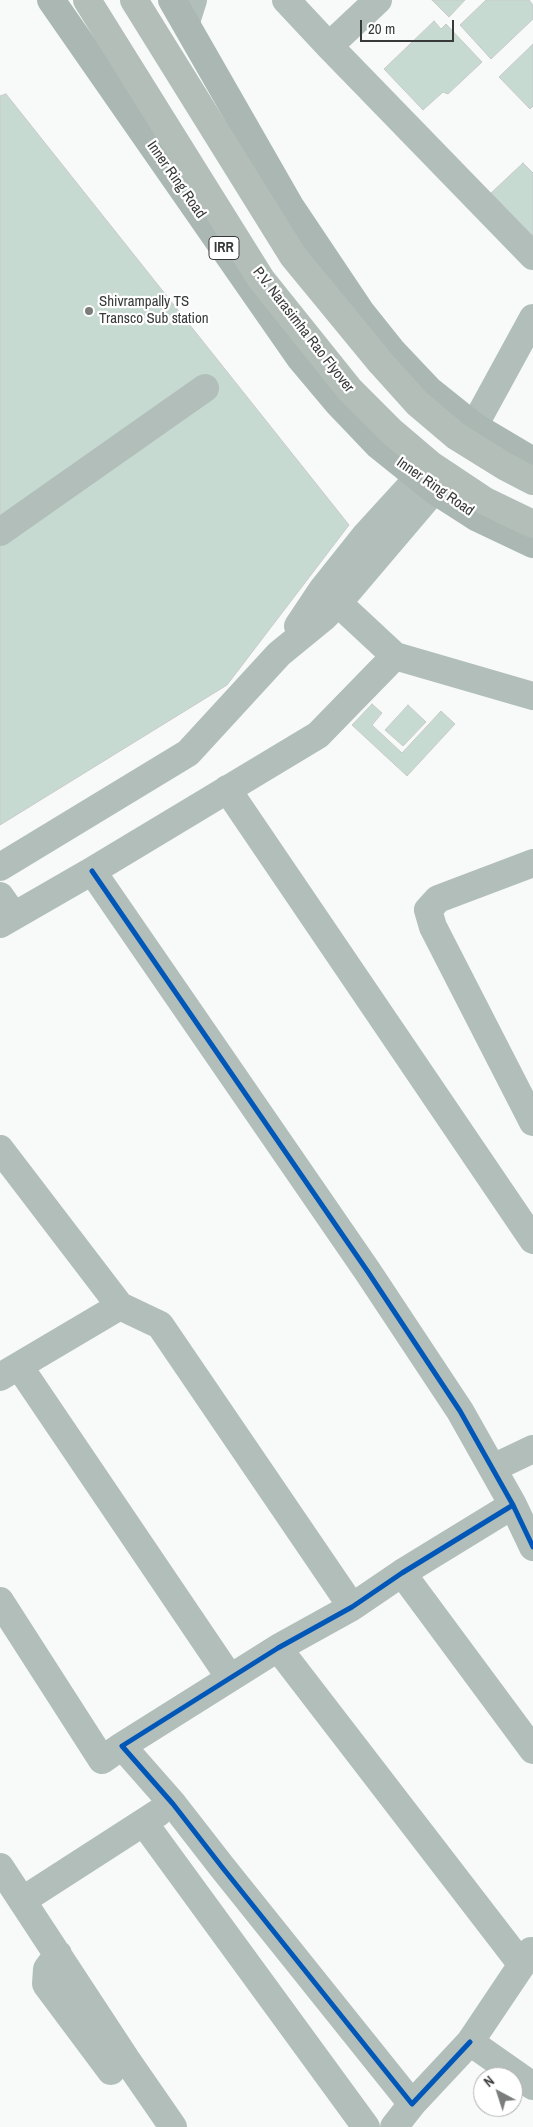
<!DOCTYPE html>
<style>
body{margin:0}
#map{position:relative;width:533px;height:2127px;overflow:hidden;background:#f7faf9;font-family:"Archivo Narrow",sans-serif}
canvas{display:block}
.north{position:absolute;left:473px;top:2067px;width:50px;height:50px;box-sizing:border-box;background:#fff;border:1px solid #afb0b0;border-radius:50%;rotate:320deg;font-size:14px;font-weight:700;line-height:20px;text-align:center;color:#383a39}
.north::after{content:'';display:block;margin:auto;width:18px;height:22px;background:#7b7d7c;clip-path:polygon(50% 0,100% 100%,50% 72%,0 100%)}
.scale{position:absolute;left:360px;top:20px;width:94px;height:22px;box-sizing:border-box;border:2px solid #383a39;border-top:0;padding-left:6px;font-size:15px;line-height:18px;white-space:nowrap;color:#383a39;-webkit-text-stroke:4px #fff;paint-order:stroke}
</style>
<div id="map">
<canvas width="533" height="2127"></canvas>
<div class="north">N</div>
<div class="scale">20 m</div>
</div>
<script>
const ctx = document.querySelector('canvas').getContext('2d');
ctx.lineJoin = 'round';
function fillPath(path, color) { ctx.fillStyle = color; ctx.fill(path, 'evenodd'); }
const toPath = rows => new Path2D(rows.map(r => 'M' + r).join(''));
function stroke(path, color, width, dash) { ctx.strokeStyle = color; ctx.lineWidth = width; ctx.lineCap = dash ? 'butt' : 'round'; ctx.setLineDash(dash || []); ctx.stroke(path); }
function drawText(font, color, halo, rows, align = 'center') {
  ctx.font = font + ' "Archivo Narrow",sans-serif'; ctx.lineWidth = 4.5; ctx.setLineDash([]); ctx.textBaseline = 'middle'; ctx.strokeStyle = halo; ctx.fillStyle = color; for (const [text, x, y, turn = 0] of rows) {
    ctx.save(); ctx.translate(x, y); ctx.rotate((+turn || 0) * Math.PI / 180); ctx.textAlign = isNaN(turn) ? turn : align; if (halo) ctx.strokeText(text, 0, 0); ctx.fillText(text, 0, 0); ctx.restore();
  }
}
const building = toPath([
 [432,0,465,0,449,17,432,0],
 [486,0,529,0,533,5,533,19,491,59,460,25,486,0],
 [434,21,441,29,446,24,482,62,448,94,443,92,423,110,384,69,434,21],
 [533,44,533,106,530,109,499,77,533,44],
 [6,94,349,525,227,685,0,825,0,96,6,94],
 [523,163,533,173,533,236,491,193,523,163],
 [372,704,382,713,372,725,402,753,441,711,455,724,407,776,352,725,372,704],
 [408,705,426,722,403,746,385,730,408,705]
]);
fillPath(building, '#c6dad2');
stroke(building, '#c9cbca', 1);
stroke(toPath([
 [286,0,329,46,533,256],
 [186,22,193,0],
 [329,46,378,0],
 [474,426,533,318],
 [0,532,205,388],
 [338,603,395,656,533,696],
 [298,626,322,590,365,536,418,478],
 [227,789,533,1240],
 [533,863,438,899,428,910,433,927,533,1122],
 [0,867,188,753,279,654,323,618,338,603,434,490],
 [92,871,368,1272,460,1411,513,1505,533,1547],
 [0,896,14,916],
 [0,924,92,871,318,735,395,656],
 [0,1149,120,1306,160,1325,352,1607],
 [19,1366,230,1678],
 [0,1377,120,1306],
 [493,1468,533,1449],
 [402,1573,533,1750],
 [0,1601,102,1760,122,1746],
 [278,1648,522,1965],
 [144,1823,366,2127],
 [0,1867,126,2059,173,2127],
 [23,1900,158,1813],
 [531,1951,470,2042,533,2086],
 [58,1954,47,1969,46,1984,111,2071],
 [470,2042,412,2104,222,1867,173,1804,122,1746,278,1648,352,1607,402,1573,513,1505],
 [394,2127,412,2104]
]), '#b1beb9', 28);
stroke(toPath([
 [51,0,300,358,337,402,378,445,434,490,476,517,533,544],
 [172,0,290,206,361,312,393,352,429,390,474,426,533,461]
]), '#aab7b3', 28);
stroke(toPath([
 [87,0,261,279,350,390,391,431,431,465,485,501,533,524],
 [134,0,293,256,381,363,417,403,456,436,506,467,533,481]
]), '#b3beb9', 28);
stroke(toPath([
 [92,871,368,1272,460,1411,513,1505,533,1547],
 [470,2042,412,2104,222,1867,173,1804,122,1746,278,1648,352,1607,402,1573,513,1505]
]), '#0057b8', 5);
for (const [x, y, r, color] of [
 [89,311,5,"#7b7d7c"]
]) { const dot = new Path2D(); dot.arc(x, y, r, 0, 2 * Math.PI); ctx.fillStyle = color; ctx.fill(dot); stroke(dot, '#fff', 2); }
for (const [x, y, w] of [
 [224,248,30]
]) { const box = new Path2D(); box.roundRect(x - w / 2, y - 11.5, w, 23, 4); ctx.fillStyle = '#fff'; ctx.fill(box); stroke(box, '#383a39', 1); }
drawText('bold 14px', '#383a39', null, [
 ["IRR",224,248]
]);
drawText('15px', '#383a39', '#fff', [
 ["Inner Ring Road",176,180,55],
 ["P.V. Narasimha Rao Flyover",303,330,52],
 ["Inner Ring Road",435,487,35]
]);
drawText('15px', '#383a39', '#fff', [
 ["Shivrampally TS",99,302],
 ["Transco Sub station",99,319]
], 'left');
</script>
